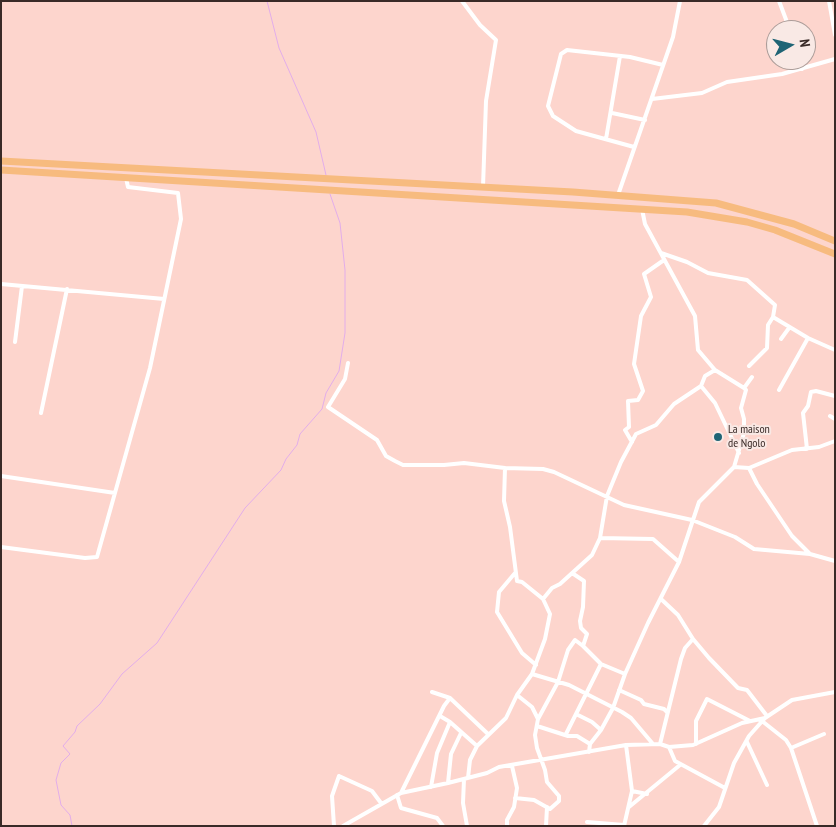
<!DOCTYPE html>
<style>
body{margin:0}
#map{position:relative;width:836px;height:827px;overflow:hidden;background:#fdd5cd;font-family:"PT Sans Narrow",sans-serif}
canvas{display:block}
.frame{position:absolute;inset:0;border:2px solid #392a27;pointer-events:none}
.north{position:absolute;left:766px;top:20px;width:50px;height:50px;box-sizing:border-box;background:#f9e9e5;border:1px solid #ac9d99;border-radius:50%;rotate:82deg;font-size:14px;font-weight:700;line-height:20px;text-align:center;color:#392a27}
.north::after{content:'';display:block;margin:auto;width:18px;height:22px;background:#1f6475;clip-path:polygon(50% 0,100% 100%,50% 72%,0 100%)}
</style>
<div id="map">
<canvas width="836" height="827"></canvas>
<div class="frame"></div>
<div class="north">N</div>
</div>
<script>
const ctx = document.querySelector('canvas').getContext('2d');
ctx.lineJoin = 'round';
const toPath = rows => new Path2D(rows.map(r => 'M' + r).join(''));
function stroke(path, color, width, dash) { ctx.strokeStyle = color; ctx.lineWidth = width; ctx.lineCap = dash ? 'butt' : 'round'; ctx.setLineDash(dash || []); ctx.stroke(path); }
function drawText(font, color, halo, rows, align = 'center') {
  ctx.font = font + ' "PT Sans Narrow",sans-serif'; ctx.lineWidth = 4; ctx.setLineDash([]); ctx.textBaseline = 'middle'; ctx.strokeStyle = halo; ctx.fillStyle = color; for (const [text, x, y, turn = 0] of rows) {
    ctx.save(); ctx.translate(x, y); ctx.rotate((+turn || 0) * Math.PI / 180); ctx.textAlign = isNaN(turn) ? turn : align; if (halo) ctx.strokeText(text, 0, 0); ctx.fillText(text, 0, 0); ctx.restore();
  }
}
stroke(toPath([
 [267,1,279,48,316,132,326,175],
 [72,826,70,815,61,805,56,780,61,763,70,754,63,746,75,732,77,726,100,704,122,674,157,643,245,508,281,470,286,459,297,445,300,434,322,409,326,393,339,371,345,333,345,270,340,223,330,194]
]), '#e2adea', 1);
stroke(toPath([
 [462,1,480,25,496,40,486,101,483,187],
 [779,1,790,30],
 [829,1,835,35],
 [799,60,802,69],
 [652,99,702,93,727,82,782,74,835,59],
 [612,113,645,120],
 [606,139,620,56],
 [634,147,576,131,553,116,548,106,561,54,567,50,630,57,663,65],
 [618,195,673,37,680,1],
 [642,209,645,224,695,316,698,350,715,370,744,388],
 [661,253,687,262,708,273,747,280,775,305,773,317,768,325,767,348,749,366],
 [1,284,164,299],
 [773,317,808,338,835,350],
 [781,339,789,328],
 [15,342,22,286],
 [348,363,345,379,328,407,377,440,386,456,395,461,403,465,444,465,464,463,505,468],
 [701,386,715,403,739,453],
 [779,390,808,338],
 [41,413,67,289],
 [830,416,835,419],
 [632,442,625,430,629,427,628,401,638,400,643,391,634,364,641,316,651,297,644,274,664,260],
 [807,449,803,413,808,406,811,392,816,391,835,396],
 [734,467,749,468,792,450,819,447,835,441],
 [749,468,757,484,792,536,809,553],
 [1,476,115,493],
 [600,538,653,539,679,562],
 [1,547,85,558,97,557,150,368,181,219,178,193,128,187,126,178],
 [515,573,499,592,497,612,522,653,536,665],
 [572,573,584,581,583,607,580,621,581,628,587,634,583,646,601,664,625,674],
 [543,599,552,588,560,584,592,555,600,538,607,496,621,462,636,434,656,425,674,404,701,386,705,376,715,370],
 [661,599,678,615,693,639,709,658,738,688,747,690,767,716],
 [532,674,569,685,622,712,631,718,653,744],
 [619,690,641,700,644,704,664,709,667,712],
 [432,692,450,698,488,734],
 [517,695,532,707,538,719],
 [576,714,592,722,601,730],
 [440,716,450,722,477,746],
 [762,721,786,740,791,748,817,826],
 [537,726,568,736,577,736,590,744],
 [566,734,601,664],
 [747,742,767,785],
 [660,744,681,659,685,648,693,639],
 [696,744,696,721,707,699,750,721],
 [669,747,675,761,725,788],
 [791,748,824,734],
 [589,752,590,744,601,730,613,708,625,674,648,623,679,562,699,502,734,467,744,433,744,419,741,408,746,390,744,388,752,377],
 [468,778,470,760,477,746,506,718,517,695,532,674,545,639,550,614,543,599,522,582,517,581,510,527,504,501,505,468,543,469,554,472,624,505,692,520,735,537,754,549,810,554,835,561],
 [464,779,463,803,467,826],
 [448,783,451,754,461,733],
 [431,787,437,753,450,722],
 [632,791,647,794],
 [401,793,444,706,450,698],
 [397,795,401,808,437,818,443,826],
 [515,798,534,800,550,809,559,801,559,796,547,782,545,770,537,748,535,735,538,719,558,682,568,650,575,640,583,646],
 [629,807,680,765],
 [587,822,624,825],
 [334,826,332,796,339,776,372,791,381,803],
 [343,826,401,793,448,783,487,773,499,767,626,745,660,744,669,747,693,745,742,723,765,718,792,700,835,692],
 [507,826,507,820,514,807,517,788,512,766],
 [546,826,547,807],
 [624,826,632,791,626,745],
 [704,826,719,807,734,763,749,736,765,718]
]), '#fff', 4);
stroke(toPath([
 [1,161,573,192,716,203,794,224,835,241],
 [1,170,687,212,747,222,775,230,835,254]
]), '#f7bb7f', 7);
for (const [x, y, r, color] of [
 [718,437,5,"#1f6475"]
]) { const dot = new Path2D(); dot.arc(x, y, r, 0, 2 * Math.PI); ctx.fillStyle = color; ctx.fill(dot); stroke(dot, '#f9e9e5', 2); }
drawText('12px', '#392a27', '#f9e9e5', [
 ["La maison",728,430],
 ["de Ngolo",728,444]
], 'left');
</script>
